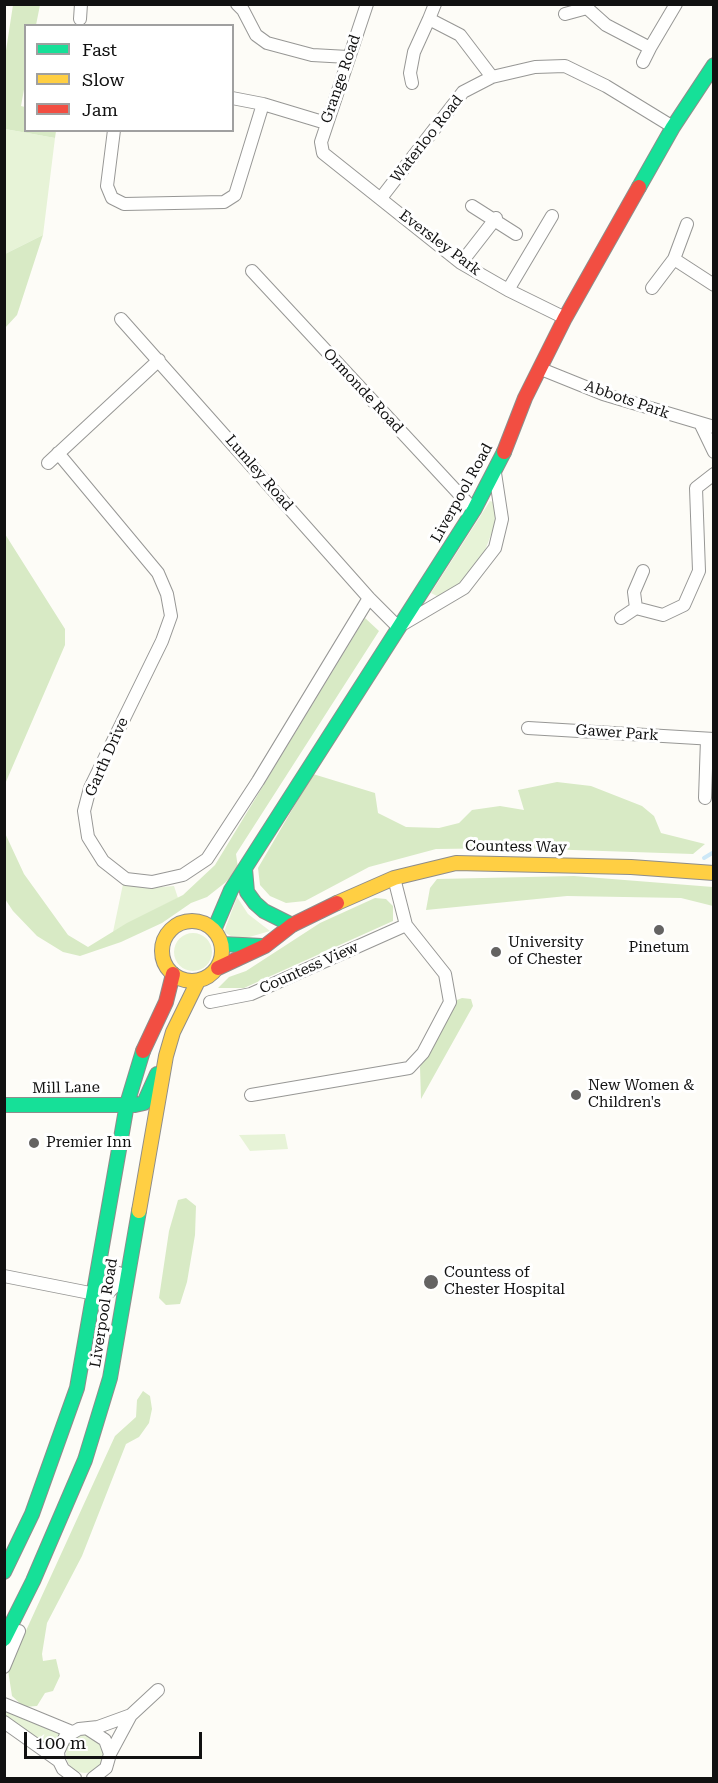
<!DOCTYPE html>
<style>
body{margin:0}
#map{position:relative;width:718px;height:1783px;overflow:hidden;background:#fdfcf7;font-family:"Roboto Serif",serif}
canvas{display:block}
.frame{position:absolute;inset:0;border:6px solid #111;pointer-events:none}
.legend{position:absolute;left:24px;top:24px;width:210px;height:108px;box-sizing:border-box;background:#fff;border:2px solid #a0a0a0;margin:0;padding:8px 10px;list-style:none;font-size:18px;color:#111}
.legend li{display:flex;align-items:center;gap:12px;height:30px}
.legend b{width:30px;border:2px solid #a0a0a0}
.scale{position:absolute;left:24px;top:1732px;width:178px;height:27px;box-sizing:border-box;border:3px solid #111;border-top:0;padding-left:8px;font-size:18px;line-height:21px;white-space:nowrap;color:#111;-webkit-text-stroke:4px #fff;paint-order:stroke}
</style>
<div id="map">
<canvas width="718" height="1783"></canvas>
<div class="frame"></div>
<ul class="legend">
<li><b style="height:8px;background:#16e098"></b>Fast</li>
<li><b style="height:8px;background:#ffcf43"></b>Slow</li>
<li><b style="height:8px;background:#f24e42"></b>Jam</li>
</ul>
<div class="scale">100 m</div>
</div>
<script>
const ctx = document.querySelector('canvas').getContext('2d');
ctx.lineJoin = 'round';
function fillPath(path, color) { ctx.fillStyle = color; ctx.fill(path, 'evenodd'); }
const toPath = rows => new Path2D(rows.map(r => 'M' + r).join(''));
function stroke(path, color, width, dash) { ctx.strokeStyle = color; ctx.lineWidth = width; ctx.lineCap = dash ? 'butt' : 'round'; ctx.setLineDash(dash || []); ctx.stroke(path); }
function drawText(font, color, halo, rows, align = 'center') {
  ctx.font = font + ' "Roboto Serif",serif'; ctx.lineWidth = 6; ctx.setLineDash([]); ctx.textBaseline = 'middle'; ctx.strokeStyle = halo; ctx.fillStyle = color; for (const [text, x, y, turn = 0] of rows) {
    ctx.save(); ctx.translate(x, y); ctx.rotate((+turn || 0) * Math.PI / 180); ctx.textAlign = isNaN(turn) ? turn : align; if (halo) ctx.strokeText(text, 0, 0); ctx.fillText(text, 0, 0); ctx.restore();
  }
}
fillPath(toPath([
 [5,129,55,138,43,235,5,254],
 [490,501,496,503,497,519,484,553,465,579,451,590,439,597,431,593],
 [123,884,149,888,174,886,178,898,113,932],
 [237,897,248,914,270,931,246,938,231,936,224,932],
 '174 952a19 19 0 1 1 38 0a19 19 0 1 1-38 0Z',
 [285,1134,288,1149,250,1151,239,1135],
 [7,1712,61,1734,53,1750,5,1715],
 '66 1754a19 19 0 1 1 38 0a19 19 0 1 1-38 0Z'
]), '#e7f3d7');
fillPath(toPath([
 [13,5,40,5,36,25,26,26,25,84,21,106,25,107,26,130,56,131,55,138,5,129,5,57],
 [43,235,17,315,5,328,5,254],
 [5,534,65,629,65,645,5,784],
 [365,618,379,631,236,854,238,868,226,882,207,897,191,903,162,923,121,942,80,956,63,952,37,936,13,911,5,899,4,831,24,874,68,935,88,947,127,923,183,895,215,865],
 [313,774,375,793,378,813,406,827,439,828,459,823,472,810,500,806,524,810,518,790,557,782,591,786,642,806,654,816,661,833,705,844,693,854,513,848,436,849,369,867,305,901,286,903,270,896,260,885,258,868],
 [574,876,713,887,713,906,681,898,567,896,426,910,430,888,437,879],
 [375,898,386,899,393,906,393,921,244,988,218,988,229,977,246,971,320,923],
 [462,998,471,999,473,1006,421,1099,420,1067,457,1000],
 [186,1198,196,1206,195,1235,187,1282,180,1304,166,1305,159,1298,169,1231,178,1200],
 [143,1391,150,1396,152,1409,149,1423,139,1437,126,1444,82,1556,47,1623,42,1654,43,1661,56,1659,60,1676,53,1691,45,1693,37,1706,24,1707,12,1696,8,1670,115,1436,136,1417,137,1400]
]), '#d8eac5');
stroke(toPath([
 [704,858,714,852]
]), '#cde8f7', 4);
const street = toPath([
 [237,4,243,10,256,35,267,43,312,55,348,57],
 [367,4,321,142,323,153,461,263,508,290,565,318],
 [435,4,429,19,460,35,492,77],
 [587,4,587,8,606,25,650,48,676,4],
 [565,14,587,8],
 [80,19,81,4],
 [643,62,650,48],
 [412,83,410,73,414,52,429,19],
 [232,98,263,104,326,123],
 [114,130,107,186,112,198,124,204,224,202,235,195,263,104],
 [381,198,463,92,492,77,535,67,565,66,606,86,673,127],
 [472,206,516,234],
 [674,259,714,285],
 [461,263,496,218],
 [252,271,474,510],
 [652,288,674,259,687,224],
 [508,290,552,216],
 [121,319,369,598,398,627,464,588,495,548,502,519,495,473],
 [541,369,603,394,714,427],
 [701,425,714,452],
 [58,453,158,573,167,594,171,616,162,641,90,788,84,811,88,837,103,861,126,879,152,882,183,875,207,859,258,781,369,598],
 [48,463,159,360],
 [643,571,634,592,636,608,663,615,684,605,699,571,696,488,714,474],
 [621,618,636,608],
 [528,728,714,739],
 [705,798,707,739],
 [210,1002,251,994,406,925],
 [251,1095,409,1068,423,1053,450,1002,445,974,406,925,394,878],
 [4,1276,105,1296,116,1285,119,1273],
 [4,1667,19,1631],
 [4,1704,72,1732],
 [4,1722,59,1761],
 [88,1729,105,1740,110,1754],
 [75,1778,63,1769,59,1761,58,1752,65,1737,79,1729,98,1727,131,1715,158,1690],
 [93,1778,106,1768,110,1754,131,1715]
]);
const fast = toPath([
 [639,187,673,127,714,65],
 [245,869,247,892,255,903,264,911,292,925],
 [214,930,231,890,474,510,504,452],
 [222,944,262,946],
 [4,1105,135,1105,144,1103,157,1074],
 [4,1572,32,1514,77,1388,127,1104,143,1051],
 [4,1639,33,1581,85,1460,110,1378,139,1211]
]);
const slow = toPath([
 [337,903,394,878,456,863,631,867,714,873],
 '162 951a30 30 0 1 1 60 0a30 30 0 1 1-60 0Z',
 [139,1211,166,1056,173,1032,198,981]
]);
const jam = toPath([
 [504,452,525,398,565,318,639,187],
 [218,968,265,946,292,925,337,903],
 [143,1051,166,1002,173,974]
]);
stroke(street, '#979795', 14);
stroke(fast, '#8e8d8b', 16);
stroke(slow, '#8e8d8b', 16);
stroke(jam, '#8e8d8b', 16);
stroke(street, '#fffffe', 12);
stroke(fast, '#16e098', 14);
stroke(slow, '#ffcf43', 14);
stroke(jam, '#f24e42', 14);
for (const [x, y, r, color] of [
 [659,930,6,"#646362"],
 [496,952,6,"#646362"],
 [576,1095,6,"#646362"],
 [34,1143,6,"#646362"],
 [431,1282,8,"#646362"]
]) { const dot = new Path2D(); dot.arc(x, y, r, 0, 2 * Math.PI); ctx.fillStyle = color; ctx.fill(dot); stroke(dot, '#fff', 2); }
drawText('15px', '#111', '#fff', [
 ["Grange Road",341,79,-71],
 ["Waterloo Road",427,139,-52],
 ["Eversley Park",440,243,37],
 ["Ormonde Road",363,391,47],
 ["Abbots Park",627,400,19],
 ["Lumley Road",259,473,49],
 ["Liverpool Road",462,493,-61],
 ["Gawer Park",617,733,4],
 ["Garth Drive",107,757,-66],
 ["Countess Way",516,847,1],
 ["Countess View",309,968,-24],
 ["Mill Lane",66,1088,-1],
 ["Liverpool Road",104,1313,-81]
]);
drawText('15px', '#111', '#fff', [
 ["University",508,943],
 ["of Chester",508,960],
 ["Pinetum",659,948,"center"],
 ["New Women &",588,1086],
 ["Children's",588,1103],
 ["Premier Inn",46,1143],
 ["Countess of",444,1273],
 ["Chester Hospital",444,1290]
], 'left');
</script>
